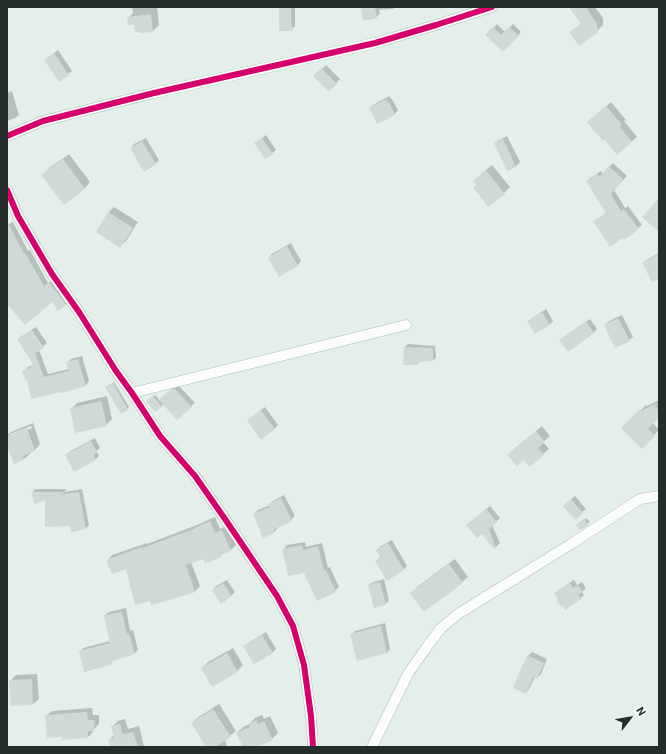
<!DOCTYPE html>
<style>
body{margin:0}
#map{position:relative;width:666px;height:754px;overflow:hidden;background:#e4efec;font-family:Roboto,sans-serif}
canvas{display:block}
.frame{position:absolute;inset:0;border:8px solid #252d2a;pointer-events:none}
.north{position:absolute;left:610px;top:698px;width:40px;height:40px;-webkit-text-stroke:3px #fff;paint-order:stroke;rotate:59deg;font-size:11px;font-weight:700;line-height:16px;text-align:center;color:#252d2a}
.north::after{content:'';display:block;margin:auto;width:14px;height:18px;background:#252d2a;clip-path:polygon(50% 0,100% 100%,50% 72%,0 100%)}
</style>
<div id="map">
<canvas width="666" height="754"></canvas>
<div class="frame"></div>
<div class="north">N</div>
</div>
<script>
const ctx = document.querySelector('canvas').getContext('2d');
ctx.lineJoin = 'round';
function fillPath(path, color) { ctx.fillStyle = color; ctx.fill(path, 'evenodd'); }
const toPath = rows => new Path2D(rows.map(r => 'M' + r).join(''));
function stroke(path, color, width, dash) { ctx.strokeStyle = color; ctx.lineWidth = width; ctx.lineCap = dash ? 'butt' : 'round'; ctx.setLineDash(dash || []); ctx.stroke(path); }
fillPath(toPath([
 [132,7,157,7,159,25,153,31,135,24,129,17,133,13],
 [280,7,295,7,295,26,291,30],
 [362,7,407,7,395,7,393,9,379,10,380,14,376,17],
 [571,7,595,7,603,18,603,25,597,31,570,33,582,23],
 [497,24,505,32,513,24,521,32,503,51,487,35],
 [58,50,72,71,68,74,45,60],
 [326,65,340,79,329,91,315,76],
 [12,91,19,115,15,118,7,121,7,93],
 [389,96,391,99,392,99,398,110,395,114,378,123,370,108,373,105],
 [611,102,626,120,624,121,637,137,618,153,594,117],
 [266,135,276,150,272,153,255,143],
 [507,136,520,162,516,166,507,170,495,143,499,140],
 [146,138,159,160,155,164,131,148,134,144],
 [69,154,90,182,85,188,64,204,43,175,48,169],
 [613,163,627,176,614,190,625,208,628,206,642,225,638,228,594,221,607,212,587,181,590,178,601,171,603,174],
 [492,165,510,187,504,193,477,184,480,175],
 [114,207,138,222,126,241,120,246,108,213],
 [13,222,28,251,30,250,48,283,54,279,69,300,65,305,52,301,7,303,7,225],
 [291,243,301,261,298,265,279,276,269,258,272,254],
 [659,253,659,278,643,263,648,259],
 [546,309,553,321,550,324,528,322,532,318],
 [622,315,633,337,629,340,605,325,609,321],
 [590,319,597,329,594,332,564,337],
 [36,327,47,343,39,350,48,374,69,369,67,363,71,359,82,356,89,381,86,385,63,392,26,372,25,370,28,367,34,365,18,339,22,336],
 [408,344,435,346,436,358,433,360,421,361,418,364,404,364,405,347],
 [114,382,129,407,121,413,106,387],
 [179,386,195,403,191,406,164,404,161,406,149,400,155,395,160,401,174,387],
 [107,396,112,419,106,425,71,409,77,403],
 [659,400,659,417,653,423,659,430,642,447,623,428,646,405,647,406],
 [265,407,278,425,274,429,248,420],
 [33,423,40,444,35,450,29,452,30,454,24,459,14,463,7,443,7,435,11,432],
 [31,426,32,428,10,436,10,434],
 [542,426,550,436,543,442,549,449,543,454,514,449],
 [95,438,100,448,96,451,99,456,95,460,66,455,69,452],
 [35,489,67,489,64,492,82,489,89,525,86,528,71,525,46,499,32,493],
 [284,495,295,516,291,520,277,527,278,528,274,532,263,536,254,514,258,510,270,505,270,504,273,501],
 [575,496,586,509,582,512,568,502],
 [490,506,500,518,492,525,500,543,495,548,471,522],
 [215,517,220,529,227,526,236,545,231,550,223,553,220,556,204,558,191,562,200,586,195,591,182,595,126,567,108,560,112,555,147,543,147,544,197,525],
 [586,518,590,522,580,529,577,525],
 [392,540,407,566,404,569,387,579,376,561,381,556,377,550,381,546],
 [305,542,306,547,322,543,328,568,330,567,339,587,335,591,317,599,305,572,284,549,287,545],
 [455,559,468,577,462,582,411,593,417,587],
 [384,579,389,601,385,604,369,585,373,582],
 [227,580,235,592,231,596,213,590,216,586],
 [574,580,577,585,582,582,586,588,582,592,584,595,580,599,559,599,555,593,559,590],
 [126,608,130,631,133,630,138,650,135,653,114,660,110,664,80,652,83,648,110,641,105,615,109,612],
 [385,623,390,649,387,653,352,634,355,631],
 [266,632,276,649,273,652,255,663,244,646,248,643],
 [233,648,243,665,237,671,202,668,208,662],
 [532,652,547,659,541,674,537,678,535,677,529,689,526,693,528,656],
 [37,674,39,699,33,704,10,681,16,675],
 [219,704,236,731,230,736,225,740,227,747,207,747,192,723,197,718],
 [92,708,93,715,99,715,99,724,93,730,93,732,88,737,46,716,52,711],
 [262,715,264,719,270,716,278,733,272,739,255,747,244,747,237,733,243,727,250,724,249,724,255,718],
 [125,719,128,729,139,726,144,746,143,747,111,747,109,740,114,735,112,727,118,721]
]), '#0003');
fillPath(toPath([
 [279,7,291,7,292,31,279,31],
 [361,7,375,7,377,18,363,21],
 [569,7,586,7,597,24,598,32,579,46,569,32,581,24],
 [151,14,153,32,139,33,139,32,135,32,134,25,128,25,127,17],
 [493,27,501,35,509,27,519,36,503,52,485,35],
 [54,53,69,75,59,82,44,60],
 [321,68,337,84,329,92,313,76],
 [386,99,388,102,389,102,395,115,377,124,369,108],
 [606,106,622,125,620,127,632,142,617,155,605,140,603,141,587,122],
 [262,138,273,154,265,159,254,143],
 [503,139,516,167,507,171,494,143],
 [142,141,156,164,144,172,130,148],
 [63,159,85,189,64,205,41,175],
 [609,166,624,180,611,194,621,211,624,209,639,229,624,240,623,238,610,247,593,221,606,213,586,181,597,173,599,177],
 [486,170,505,194,488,207,473,187,476,185,473,181],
 [659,198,659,232,642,217],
 [108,212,133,228,120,248,96,232],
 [7,221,24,254,25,253,44,286,49,282,66,305,58,311,52,302,25,325,7,304],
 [287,246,298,266,279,277,268,258],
 [659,254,659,279,652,282,642,263],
 [542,312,550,325,535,334,527,321],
 [618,318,630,341,615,348,604,325],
 [586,321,594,333,568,352,559,340],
 [32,330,44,348,35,353,44,377,69,371,66,362,78,359,86,386,62,393,62,392,31,399,27,379,25,380,22,371,34,366,17,339],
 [404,347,433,348,433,361,419,362,418,365,403,365],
 [113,383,128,410,121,414,105,387],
 [175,389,192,407,177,420,159,400,170,390],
 [153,396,162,407,155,412,146,401],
 [101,401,107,426,75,433,70,408],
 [655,404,659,413,659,418,648,429,655,436,642,449,621,428,640,409,641,411],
 [261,410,275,429,261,440,247,420],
 [27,428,35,451,23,456,24,460,14,464,7,446,7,436],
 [536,431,545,442,538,448,544,455,530,467,524,460,517,466,507,455],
 [91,441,97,452,93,455,96,460,74,472,65,455],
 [31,492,64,492,64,493,58,495,79,492,86,529,71,532,70,526,45,527,45,500,35,504],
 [281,498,292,521,273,530,274,533,263,538,253,514,270,507,268,504],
 [571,499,583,513,575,520,563,506],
 [486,509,497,522,489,529,496,548,494,549,482,534,477,538,466,525],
 [584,519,589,525,580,530,576,525],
 [210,521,215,533,222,530,231,551,220,555,221,557,205,564,204,559,186,565,195,592,183,596,151,605,150,601,135,605,126,569,112,574,106,560,142,547,142,548,191,530],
 [388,543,404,570,387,581,375,561,380,557,376,550],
 [302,545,303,550,318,546,324,571,326,570,336,592,317,601,304,573,288,576,282,549],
 [449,564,463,583,424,612,410,593],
 [380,582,386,605,374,608,368,585],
 [223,583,232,596,221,604,212,590],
 [570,583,573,588,578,585,583,592,578,595,581,599,565,610,562,605,561,607,556,600,558,599,554,593],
 [122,612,127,634,129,633,135,654,110,662,111,665,84,672,79,651,110,643,104,615],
 [381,626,387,653,357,661,350,634],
 [262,635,273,653,254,664,243,646],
 [227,653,238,672,212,687,201,668],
 [527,655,544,663,537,679,533,677,526,694,513,688],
 [32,679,33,705,11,706,9,680],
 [213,709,231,737,215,747,206,747,191,723],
 [87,712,88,720,94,720,94,731,88,731,88,738,62,740,62,737,47,738,45,715],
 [257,720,258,724,264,721,273,740,257,747,243,747,236,733,250,727,248,724],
 [120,724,123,734,133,732,138,747,110,747,108,739,114,738,111,726]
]), '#d0d8d8');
const street = toPath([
 [7,136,43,121,154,93,375,43,436,25,492,7],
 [7,190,18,216,52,274,79,312,116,371,132,393,160,436,195,476,225,519,277,596,293,626,304,665,311,716,313,747],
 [132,393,406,325],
 [372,747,408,674,426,648,441,628,458,614,571,544,640,499,659,496]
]);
stroke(street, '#b1bab7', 11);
stroke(street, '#fbfdfc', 10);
stroke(toPath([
 [7,136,43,121,154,93,375,43,436,25,492,7],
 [7,190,18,216,52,274,79,312,116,371,132,393,160,436,195,476,225,519,277,596,293,626,304,665,311,716,313,747]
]), '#d6006c', 6);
</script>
